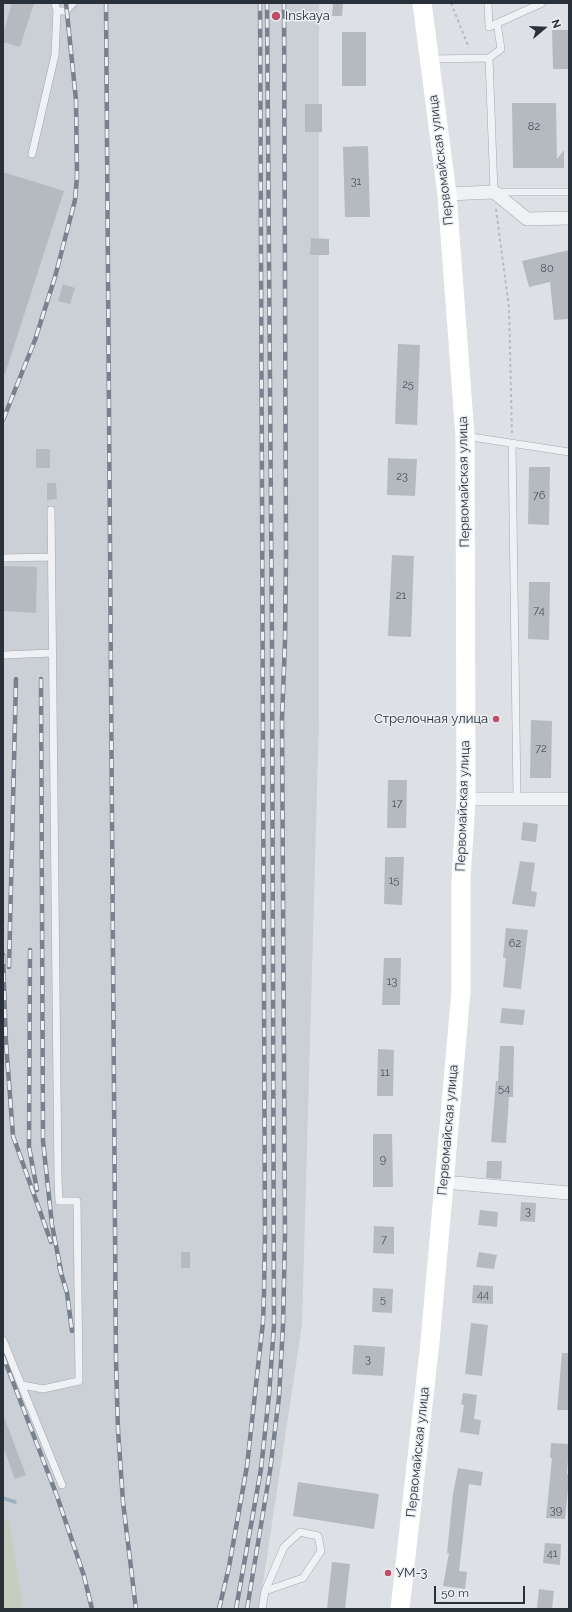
<!DOCTYPE html>
<meta charset="utf-8">
<style>
body{margin:0}
#map{position:relative;width:572px;height:1612px;overflow:hidden;background:#dde1e5;font-family:Raleway,sans-serif}
canvas{display:block}
.frame{position:absolute;inset:0;border:4px solid #28303a;pointer-events:none}
.north{position:absolute;left:524px;top:8px;width:40px;height:40px;-webkit-text-stroke:3px #eceff3;paint-order:stroke;rotate:71deg;font-size:11px;font-weight:700;line-height:16px;text-align:center;color:#28303a}
.north::after{content:'';display:block;margin:auto;width:14px;height:18px;background:#28303a;clip-path:polygon(50% 0,100% 100%,50% 72%,0 100%)}
.scale{position:absolute;left:434px;top:1586px;width:91px;height:18px;box-sizing:border-box;border:2px solid #28303a;border-top:0;padding-left:5px;font-size:12px;line-height:14px;white-space:nowrap;color:#28303a;-webkit-text-stroke:3px #eceff3;paint-order:stroke}
</style>
<div id="map">
<canvas width="572" height="1612"></canvas>
<div class="frame"></div>
<div class="north">N</div>
<div class="scale">50 m</div>
</div>
<script>
const ctx = document.querySelector('canvas').getContext('2d');
ctx.lineJoin = 'round';
function fillPath(path, color) { ctx.fillStyle = color; ctx.fill(path, 'evenodd'); }
const toPath = rows => new Path2D(rows.map(r => 'M' + r).join(''));
function stroke(path, color, width, dash) { ctx.strokeStyle = color; ctx.lineWidth = width; ctx.lineCap = dash ? 'butt' : 'round'; ctx.setLineDash(dash || []); ctx.stroke(path); }
function drawText(font, color, halo, rows, align = 'center') {
  ctx.font = font + ' Raleway,sans-serif'; ctx.lineWidth = 3; ctx.setLineDash([]); ctx.textBaseline = 'middle'; ctx.strokeStyle = halo; ctx.fillStyle = color; for (const [text, x, y, turn = 0] of rows) {
    ctx.save(); ctx.translate(x, y); ctx.rotate((+turn || 0) * Math.PI / 180); ctx.textAlign = isNaN(turn) ? turn : align; if (halo) ctx.strokeText(text, 0, 0); ctx.fillText(text, 0, 0); ctx.restore();
  }
}
fillPath(toPath([
 [3,3,319,3,319,719,302,1325,259,1609,3,1609]
]), '#cbd0d6');
fillPath(toPath([
 [3,1519,9,1521,23,1609,3,1609]
]), '#c4cebf');
stroke(toPath([
 [3,1498,15,1502]
]), '#9bb0c2', 3.5);
fillPath(toPath([
 [12,3,34,3,20,47,3,42,3,34],
 [333,3,343,3,342,16,332,16],
 [552,30,569,30,569,69,553,69],
 [342,32,366,32,366,86,342,86],
 [512,103,556,103,557,159,564,150,564,168,513,168],
 [305,104,322,104,322,132,305,132],
 [368,146,370,217,345,217,343,147],
 [3,172,64,191,5,374,3,374],
 [311,238,329,239,329,255,310,255],
 [569,250,569,319,554,320,550,282,529,287,522,261],
 [63,284,75,288,70,304,58,301],
 [398,344,420,345,417,425,395,424],
 [36,449,50,449,50,468,36,468],
 [388,458,417,459,415,496,387,495],
 [529,467,550,467,549,525,528,524],
 [47,483,56,483,57,499,47,500],
 [392,555,414,556,411,637,388,636],
 [3,566,37,567,36,613,3,611],
 [529,582,550,582,549,640,528,639],
 [531,720,552,721,551,778,530,778],
 [388,780,407,780,406,828,387,828],
 [523,822,538,824,536,842,521,840],
 [385,857,404,857,402,905,384,904],
 [520,861,535,863,531,891,537,892,535,907,512,904],
 [506,928,528,930,521,989,503,987,506,958,503,958],
 [384,958,401,958,400,1005,382,1005],
 [502,1008,525,1010,523,1025,500,1023],
 [500,1046,514,1046,513,1097,509,1097,506,1143,491,1142,496,1081,498,1081],
 [378,1049,394,1050,393,1096,377,1096],
 [373,1134,392,1134,393,1187,373,1187],
 [487,1161,502,1161,501,1179,486,1178],
 [521,1202,536,1203,535,1222,520,1221],
 [480,1210,498,1212,497,1227,478,1225],
 [374,1226,394,1227,394,1254,373,1253],
 [181,1252,190,1252,190,1268,181,1268],
 [479,1252,497,1255,494,1269,476,1267],
 [473,1285,493,1286,493,1304,472,1303],
 [373,1288,393,1289,392,1313,372,1312],
 [471,1323,488,1325,482,1376,465,1374],
 [354,1345,385,1347,383,1376,352,1374],
 [562,1353,569,1353,569,1410,557,1410],
 [463,1393,477,1395,474,1419,481,1420,479,1435,460,1432,464,1405,461,1404],
 [4,1417,26,1475,15,1479,3,1447],
 [551,1443,569,1444,567,1474,569,1474,569,1480,565,1519,546,1518,552,1458,550,1458],
 [458,1468,483,1472,481,1486,469,1484,459,1571,467,1572,465,1589,443,1586,449,1553,447,1553,453,1494],
 [298,1482,379,1494,374,1529,293,1516],
 [545,1543,561,1544,560,1565,543,1563],
 [332,1562,350,1564,345,1609,327,1609],
 [539,1589,554,1591,552,1609,537,1608]
]), '#b5bac1');
const lane = toPath([
 [55,3,57,11],
 [488,3,489,27,542,3],
 [489,58,494,192,569,192],
 [430,59,489,58,501,49,497,23],
 [32,154,55,55,57,11,66,11,73,3],
 [465,436,569,452],
 [512,445,517,798],
 [3,558,51,557],
 [3,655,52,653],
 [3,1340,62,1485],
 [22,1385,43,1389,79,1381,77,1201,59,1201,58,1179,51,510],
 [262,1609,265,1591,284,1547,300,1532,318,1536,321,1551,303,1578,265,1591]
]);
const street = toPath([
 [447,194,494,192,527,219,569,218],
 [466,799,569,799],
 [444,1182,569,1193]
]);
stroke(lane, '#a3a8ae', 8);
stroke(street, '#a3a8ae', 14);
stroke(toPath([
 [451,3,469,48],
 [496,209,509,308,512,434]
]), '#b7bbc0', 2, [3, 3]);
stroke(lane, '#eff1f4', 7);
stroke(street, '#eff1f4', 13);
stroke(toPath([
 [400,1609,430,1342,461,991,461,880,466,799,465,436,447,194,422,3]
]), '#fff', 19);
const rail = toPath([
 [106,3,116,1360,118,1430,123,1502,136,1609],
 [3,420,35,340,55,277,75,200,77,177,76,100,66,3],
 [41,679,43,1141,52,1225,61,1271],
 [30,950,29,1147,37,1190],
 [3,955,6,1043,13,1136,51,1242],
 [9,967,16,679],
 [59,1266,67,1293,72,1331],
 [3,1356,57,1496,84,1576,92,1609],
 [219,1609,229,1567,247,1466,263,1322,264,1293,265,1235,260,3],
 [236,1609,261,1469,269,1395,274,1325,272,640,267,3],
 [247,1609,270,1471,279,1397,283,1325,285,1235,282,719,285,641,286,555,284,3]
]);
stroke(rail, '#78818d', 4.5);
stroke(rail, '#eceff3', 3, [9]);
for (const [x, y, r, color] of [
 [276,16,5,"#be4e66"],
 [496,719,4,"#be4e66"],
 [388,1573,4,"#be4e66"]
]) { const dot = new Path2D(); dot.arc(x, y, r, 0, 2 * Math.PI); ctx.fillStyle = color; ctx.fill(dot); stroke(dot, '#eceff3', 1.5); }
drawText('11px', '#4b525c', null, [
 ["82",534,127],
 ["31",356,182],
 ["80",547,269],
 ["25",408,385],
 ["23",402,477],
 ["76",539,496],
 ["21",401,596],
 ["74",539,611],
 ["72",541,749],
 ["17",397,804],
 ["15",394,881],
 ["62",515,944],
 ["13",392,982],
 ["11",385,1073],
 ["54",504,1089],
 ["9",383,1160],
 ["3",528,1212],
 ["7",384,1240],
 ["44",483,1295],
 ["5",383,1300],
 ["3",368,1360],
 ["39",556,1511],
 ["41",552,1554]
]);
drawText('13px', '#28303a', '#eceff3', [
 ["Inskaya",285,16],
 ["Стрелочная улица",488,719,"right"],
 ["УМ-3",396,1573]
], 'left');
drawText('13px', '#28303a', '#eceff3', [
 ["Первомайская улица",441,160,-97],
 ["Первомайская улица",464,482,-91],
 ["Первомайская улица",463,806,-88],
 ["Первомайская улица",448,1130,-85],
 ["Первомайская улица",418,1452,-84]
]);
</script>
